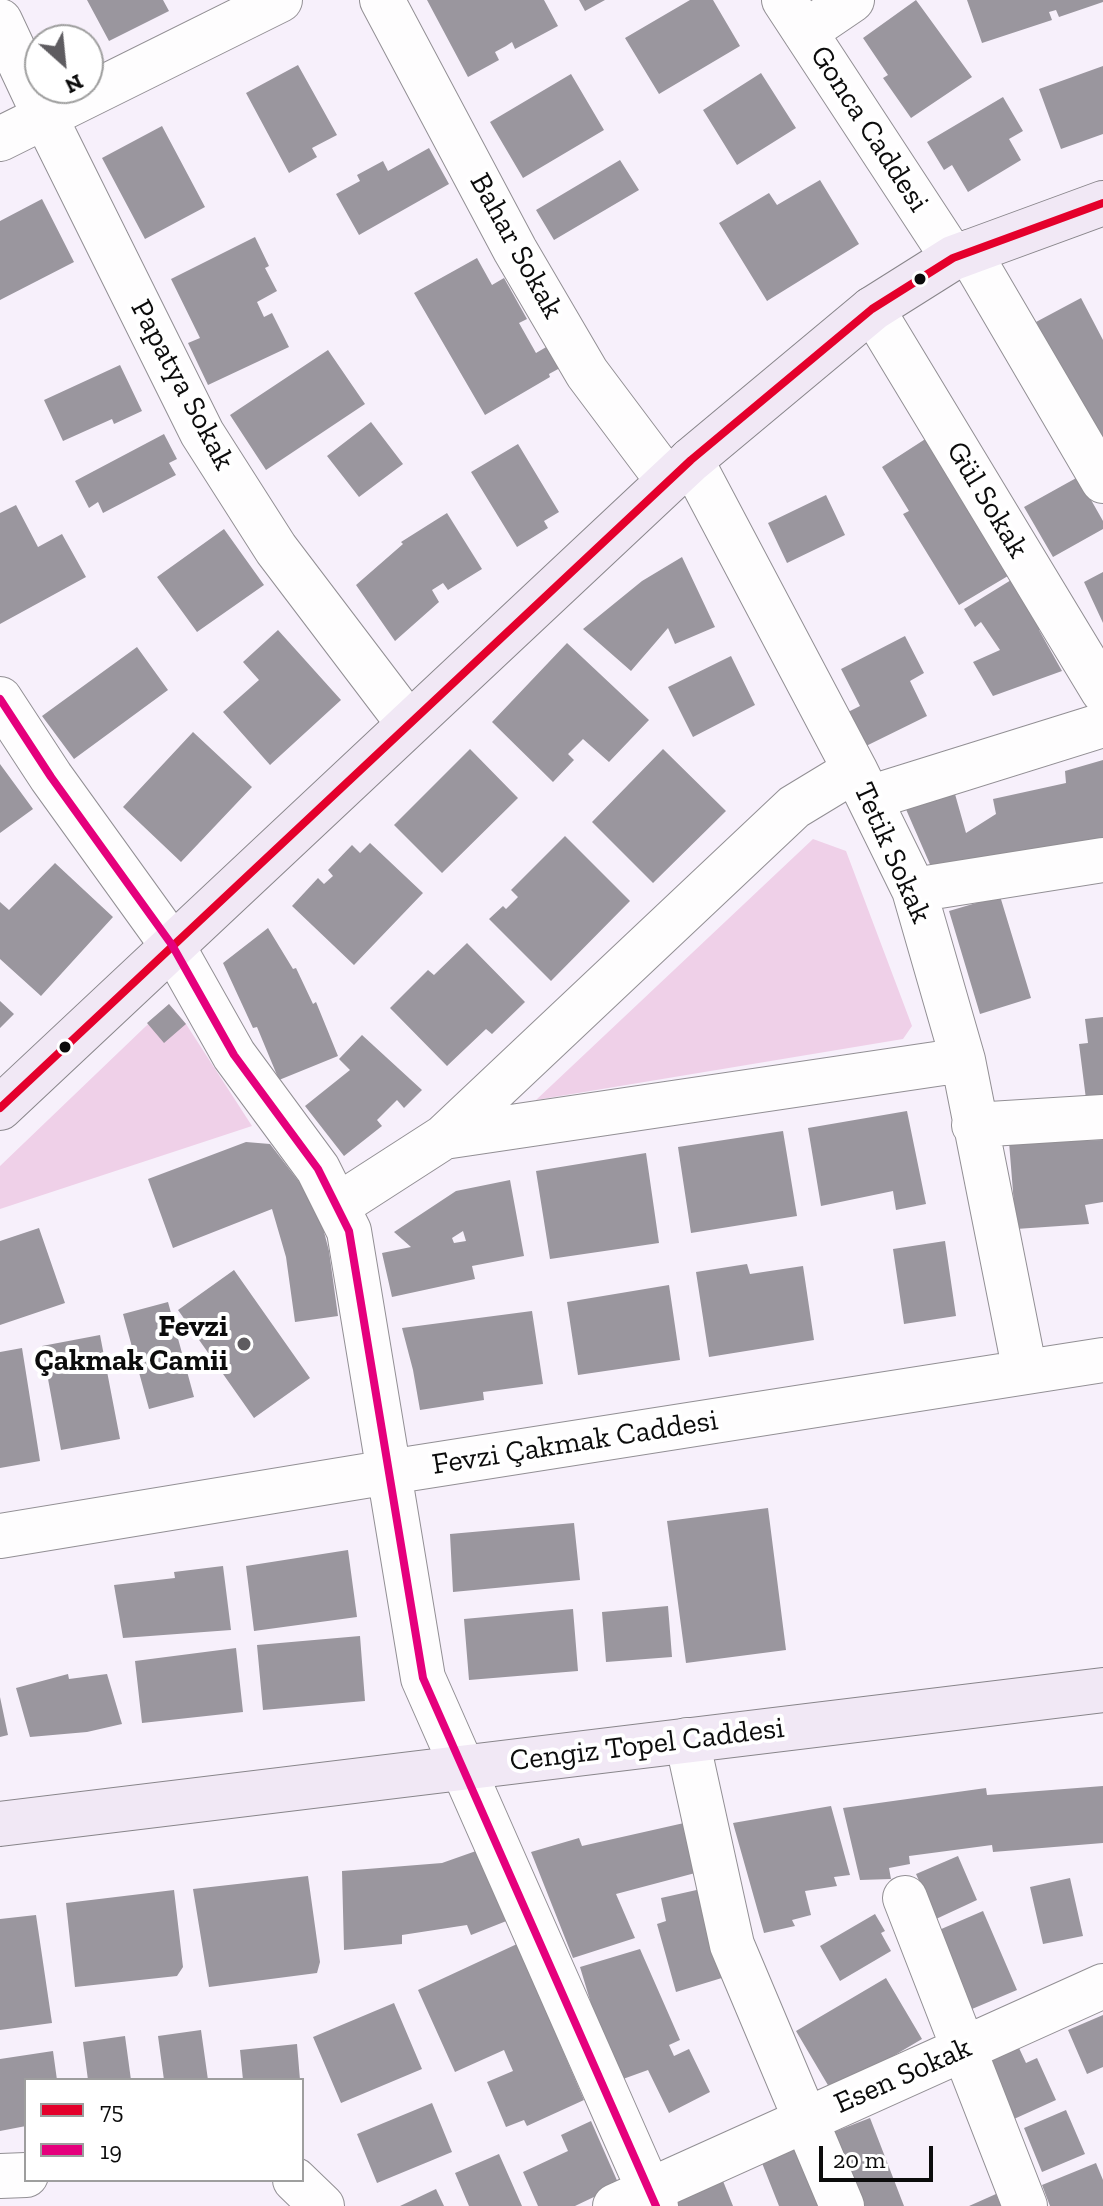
<!DOCTYPE html>
<meta charset="utf-8">
<style>
body{margin:0}
#map{position:relative;width:1103px;height:2206px;overflow:hidden;background:#f7f0fb;font-family:"Zilla Slab",serif}
canvas{display:block}
.legend{position:absolute;left:24px;top:2078px;width:280px;height:104px;box-sizing:border-box;background:#fff;border:2px solid #9e9e9e;margin:0;padding:10px 14px;list-style:none;font-size:24px;color:#0c0c0c}
.legend li{display:flex;align-items:center;gap:16px;height:40px}
.legend b{width:40px;border:2px solid #9e9e9e}
.north{position:absolute;left:24px;top:24px;width:80px;height:80px;box-sizing:border-box;background:#fff;border:2px solid #9e9e9e;border-radius:50%;rotate:153deg;font-size:22px;font-weight:700;line-height:32px;text-align:center;color:#0c0c0c}
.north::after{content:'';display:block;margin:auto;width:28px;height:36px;background:#5e5c60;clip-path:polygon(50% 0,100% 100%,50% 72%,0 100%)}
.scale{position:absolute;left:819px;top:2146px;width:114px;height:36px;box-sizing:border-box;border:4px solid #0c0c0c;border-top:0;padding-left:10px;font-size:24px;line-height:28px;white-space:nowrap;color:#0c0c0c;-webkit-text-stroke:6px #fff;paint-order:stroke}
</style>
<div id="map">
<canvas width="1103" height="2206"></canvas>
<ul class="legend">
<li><b style="height:10px;background:#e4002b"></b>75</li>
<li><b style="height:10px;background:#e5007d"></b>19</li>
</ul>
<div class="north">N</div>
<div class="scale">20 m</div>
</div>
<script>
const ctx = document.querySelector('canvas').getContext('2d');
ctx.lineJoin = 'round';
function fillPath(path, color) { ctx.fillStyle = color; ctx.fill(path, 'evenodd'); }
const toPath = rows => new Path2D(rows.map(r => 'M' + r).join(''));
function stroke(path, color, width, dash) { ctx.strokeStyle = color; ctx.lineWidth = width; ctx.lineCap = dash ? 'butt' : 'round'; ctx.setLineDash(dash || []); ctx.stroke(path); }
function drawText(font, color, halo, rows, align = 'center') {
  ctx.font = font + ' "Zilla Slab",serif'; ctx.lineWidth = 8; ctx.setLineDash([]); ctx.textBaseline = 'middle'; ctx.strokeStyle = halo; ctx.fillStyle = color; for (const [text, x, y, turn = 0] of rows) {
    ctx.save(); ctx.translate(x, y); ctx.rotate((+turn || 0) * Math.PI / 180); ctx.textAlign = isNaN(turn) ? turn : align; if (halo) ctx.strokeText(text, 0, 0); ctx.fillText(text, 0, 0); ctx.restore();
  }
}
fillPath(toPath([
 [813,839,846,851,912,1026,903,1039,536,1100],
 [169,1004,186,1024,252,1126,0,1209,0,1166]
]), '#efd0e8');
fillPath(toPath([
 [87,0,163,0,169,11,109,41],
 [427,0,544,0,558,26,515,49,512,42,506,46,495,52,499,60,468,77],
 [579,0,605,0,585,11],
 [690,0,713,0,740,46,659,94,625,38],
 [916,0,972,77,911,118,883,78,888,75,863,38],
 [967,0,1103,0,1103,2,1059,17,1056,10,1049,12,1052,20,982,43],
 [298,65,337,135,312,148,317,157,289,173,246,93],
 [1103,66,1103,134,1061,149,1039,89],
 [761,73,796,128,737,165,703,110],
 [571,74,604,130,523,178,490,122],
 [1003,97,1023,131,1009,139,1021,160,968,192,952,165,944,170,927,142],
 [162,126,205,207,145,239,102,158],
 [429,148,449,184,359,235,336,194,360,181,357,175,383,161,388,171],
 [620,160,639,190,554,240,536,210],
 [820,180,859,244,767,301,719,223,769,193,777,205],
 [42,199,74,262,0,300,0,221],
 [255,237,269,266,265,268,277,291,257,302,264,317,272,313,289,347,208,385,188,343,200,338,171,279],
 [477,258,492,285,504,278,527,319,519,323,536,353,548,346,560,368,549,374,550,377,485,415,414,293],
 [1081,298,1103,340,1103,445,1036,322],
 [328,350,365,404,266,470,230,415],
 [120,365,142,411,114,424,112,419,63,441,44,400],
 [371,422,403,464,359,497,327,456],
 [164,434,177,459,169,463,176,475,103,513,98,502,89,508,75,481],
 [930,436,1018,570,959,605,903,514,909,511,882,467],
 [518,444,559,512,544,521,548,528,517,547,471,472],
 [1078,477,1103,521,1103,529,1053,557,1024,507],
 [826,495,845,535,787,563,768,523],
 [16,505,38,547,62,534,86,577,0,624,0,513],
 [447,513,482,569,448,590,443,583,432,590,439,602,395,641,356,585,403,544,401,542],
 [224,529,264,585,197,632,157,577],
 [682,557,715,627,675,644,668,628,631,671,583,629,642,581],
 [1103,572,1103,623,1084,582],
 [1016,577,1047,626,1039,630,1062,671,993,696,973,662,1000,650,981,622,975,627,964,609],
 [278,630,341,700,270,765,223,712,259,680,243,662],
 [905,636,924,673,910,681,927,716,862,748,844,714,860,706,841,669],
 [567,643,649,720,609,762,583,739,568,754,574,760,553,782,492,722],
 [137,647,168,690,74,759,42,716],
 [731,656,755,705,693,737,668,687],
 [193,732,252,787,181,862,123,807],
 [470,749,518,798,442,873,394,825],
 [663,749,726,811,653,883,592,822],
 [1103,760,1103,844,932,869,905,807,953,787,966,833,996,814,993,799,1066,783,1065,771],
 [0,764,33,809,0,833],
 [565,836,630,901,551,981,489,919,503,906,506,909,518,897,511,890],
 [370,843,423,893,354,965,292,906,318,878,324,884,333,876,328,870,352,845,360,853],
 [55,863,113,917,41,996,0,959,0,902,9,910],
 [1000,896,1031,998,980,1014,949,911],
 [268,928,293,969,296,968,313,1004,316,1002,338,1056,279,1080,257,1027,253,1028,223,963],
 [467,943,525,1002,492,1034,486,1029,447,1066,390,1008,428,970,434,975],
 [0,1001,14,1014,0,1028],
 [169,1004,186,1024,164,1043,147,1023],
 [1103,1017,1103,1105,1087,1107,1079,1044,1088,1043,1085,1019],
 [362,1035,422,1090,404,1108,397,1100,377,1120,382,1126,344,1156,305,1106,350,1070,339,1059],
 [907,1111,926,1204,896,1210,893,1191,821,1206,808,1128],
 [783,1131,797,1216,691,1233,678,1147],
 [1103,1140,1103,1202,1085,1205,1089,1224,1016,1229,1009,1142],
 [246,1142,270,1144,317,1205,329,1251,338,1316,295,1322,286,1257,272,1209,173,1248,148,1179],
 [646,1153,659,1243,550,1259,536,1171],
 [510,1180,524,1256,472,1266,475,1279,392,1297,382,1253,411,1247,394,1232,456,1191],
 [463,1231,466,1241,454,1243,452,1238],
 [39,1228,65,1303,0,1325,0,1241],
 [945,1241,956,1316,904,1324,893,1249],
 [747,1264,750,1274,803,1266,814,1340,709,1357,696,1272],
 [234,1270,310,1378,254,1418,178,1310],
 [669,1285,680,1360,578,1375,567,1302],
 [168,1302,194,1397,149,1409,123,1314],
 [532,1311,543,1384,483,1392,484,1400,420,1410,413,1370,402,1328],
 [100,1335,120,1439,61,1450,42,1346],
 [22,1348,40,1461,0,1468,0,1352],
 [768,1508,786,1650,686,1663,667,1521],
 [574,1523,580,1580,453,1592,450,1534],
 [348,1550,357,1617,254,1631,246,1566],
 [223,1566,231,1630,123,1638,114,1585,175,1578,174,1572],
 [668,1606,672,1657,606,1662,602,1612],
 [573,1609,578,1671,469,1680,464,1619],
 [360,1636,365,1701,263,1710,257,1645],
 [236,1648,243,1712,142,1723,135,1661],
 [68,1674,69,1679,107,1674,122,1724,87,1732,30,1737,16,1688],
 [0,1697,8,1735,0,1737],
 [1103,1786,1103,1843,993,1852,992,1845,909,1856,910,1864,889,1868,891,1879,860,1880,843,1808,986,1788,987,1795],
 [831,1806,850,1875,834,1877,837,1886,805,1891,811,1915,792,1920,795,1926,764,1933,733,1823],
 [684,1823,699,1872,616,1894,635,1938,573,1958,531,1852,579,1838,582,1846],
 [476,1851,509,1920,471,1935,467,1925,402,1935,402,1944,344,1950,342,1871,442,1863],
 [958,1856,977,1900,936,1919,916,1874],
 [308,1876,320,1962,317,1973,209,1987,193,1889],
 [1070,1878,1083,1936,1043,1944,1030,1887],
 [701,1889,725,1977,676,1992,657,1924,666,1921,661,1898],
 [174,1890,183,1967,177,1976,75,1987,66,1903],
 [983,1911,1017,1990,972,2009,939,1930],
 [875,1914,885,1931,881,1933,891,1951,840,1981,820,1946],
 [36,1915,52,2023,0,2030,0,1919],
 [517,1944,584,2100,527,2126,524,2120,506,2127,487,2082,513,2071,504,2050,455,2072,418,1990],
 [640,1949,680,2040,669,2045,674,2056,689,2049,710,2092,669,2113,648,2070,623,2079,596,2020,580,1967],
 [886,1978,922,2039,832,2092,796,2031],
 [394,2003,422,2069,341,2103,313,2037],
 [1103,2015,1103,2067,1087,2074,1068,2030],
 [201,2030,208,2080,164,2080,158,2036],
 [125,2036,131,2080,88,2080,83,2042],
 [297,2044,300,2080,243,2080,240,2050],
 [1019,2048,1026,2063,1037,2058,1056,2100,1014,2119,989,2061],
 [53,2051,57,2080,26,2080,26,2126,0,2131,0,2059],
 [432,2103,452,2152,377,2183,357,2134],
 [1066,2110,1085,2154,1042,2172,1024,2128],
 [870,2118,904,2206,854,2206,826,2135],
 [591,2121,619,2185,575,2206,538,2206,523,2172,568,2151,561,2135],
 [800,2147,824,2206,779,2206,762,2163],
 [499,2154,522,2206,469,2206,455,2173],
 [1096,2163,1103,2180,1103,2206,1050,2206,1042,2185],
 [723,2181,733,2206,678,2206,676,2200],
 [436,2189,444,2206,400,2206],
 [996,2194,1001,2206,969,2206]
]), '#9a969e');
const minor = toPath([
 [382,0,515,250,587,373,668,481],
 [784,0,953,258],
 [0,21,45,117,202,433,276,549,408,723],
 [805,32,852,0],
 [0,139,280,0],
 [969,252,1103,481],
 [872,309,1103,691],
 [691,460,855,770,914,890,963,1060,1025,1372],
 [0,699,51,777,172,945,234,1055,318,1169,349,1231,423,1678,656,2206],
 [869,798,1103,725],
 [914,890,1103,860],
 [974,1125,1103,1117],
 [444,1137,963,1060],
 [337,1206,444,1137,794,807,855,770],
 [0,1536,389,1472,1103,1360],
 [687,1740,732,1945,842,2206],
 [905,1898,1025,2206],
 [0,2176,26,2175],
 [295,2180,322,2206],
 [615,2206,1103,1986]
]);
const secondary = toPath([
 [0,1108,691,460,872,309,953,258,1103,203],
 [0,1824,1103,1690]
]);
stroke(minor, '#928f94', 46);
stroke(secondary, '#88858a', 46);
stroke(minor, '#fefdfe', 44);
stroke(secondary, '#f1e8f5', 44);
stroke(toPath([
 [0,1108,691,460,872,309,953,258,1103,203]
]), '#e4002b', 8);
stroke(toPath([
 [0,699,51,777,172,945,234,1055,318,1169,349,1231,423,1678,656,2206]
]), '#e5007d', 8);
for (const [x, y, r, color] of [
 [920,279,7,"#0c0c0c"],
 [65,1047,7,"#0c0c0c"],
 [244,1344,8,"#5e5c60"]
]) { const dot = new Path2D(); dot.arc(x, y, r, 0, 2 * Math.PI); ctx.fillStyle = color; ctx.fill(dot); stroke(dot, '#fff', 3); }
drawText('30px', '#0c0c0c', '#fff', [
 ["Gonca Caddesi",869,129,57],
 ["Bahar Sokak",516,246,61],
 ["Papatya Sokak",182,385,62],
 ["Gül Sokak",987,500,59],
 ["Tetik Sokak",892,853,66],
 ["Fevzi Çakmak Caddesi",575,1443,-9],
 ["Cengiz Topel Caddesi",647,1745,-7],
 ["Esen Sokak",903,2076,-24]
]);
drawText('bold 30px', '#0c0c0c', '#fff', [
 ["Fevzi",228,1327],
 ["Çakmak Camii",228,1361]
], 'right');
</script>
